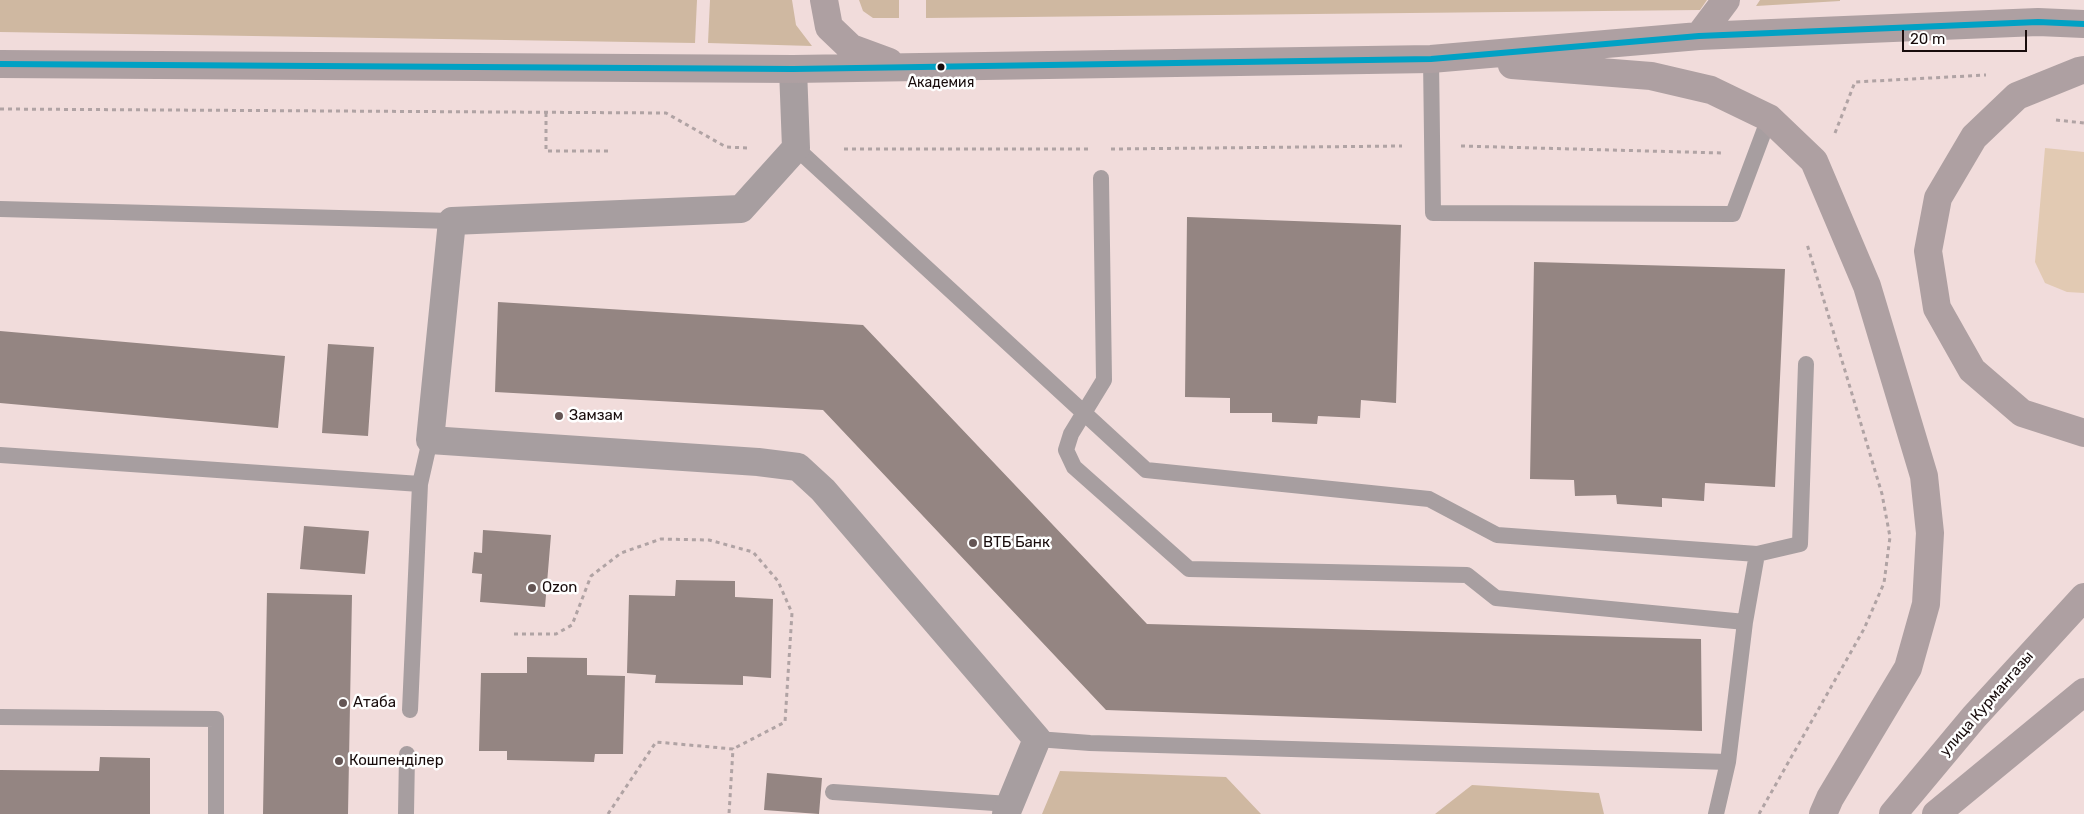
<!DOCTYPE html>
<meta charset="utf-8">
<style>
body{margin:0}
#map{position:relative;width:2084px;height:814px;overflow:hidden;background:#f1dcdb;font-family:Rubik,sans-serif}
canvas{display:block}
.scale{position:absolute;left:1902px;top:30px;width:125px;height:22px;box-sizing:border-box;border:2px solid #180c0c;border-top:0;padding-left:6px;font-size:15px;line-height:18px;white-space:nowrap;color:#180c0c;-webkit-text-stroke:4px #fff;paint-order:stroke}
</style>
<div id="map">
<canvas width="2084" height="814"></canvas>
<div class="scale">20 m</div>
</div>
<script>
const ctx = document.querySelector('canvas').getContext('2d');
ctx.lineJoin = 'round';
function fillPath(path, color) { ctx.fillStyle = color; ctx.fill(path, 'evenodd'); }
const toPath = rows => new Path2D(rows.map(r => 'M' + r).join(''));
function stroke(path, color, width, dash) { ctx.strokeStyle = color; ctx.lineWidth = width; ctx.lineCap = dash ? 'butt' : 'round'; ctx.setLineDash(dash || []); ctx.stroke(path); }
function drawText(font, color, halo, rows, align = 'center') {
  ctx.font = font + ' Rubik,sans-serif'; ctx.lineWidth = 5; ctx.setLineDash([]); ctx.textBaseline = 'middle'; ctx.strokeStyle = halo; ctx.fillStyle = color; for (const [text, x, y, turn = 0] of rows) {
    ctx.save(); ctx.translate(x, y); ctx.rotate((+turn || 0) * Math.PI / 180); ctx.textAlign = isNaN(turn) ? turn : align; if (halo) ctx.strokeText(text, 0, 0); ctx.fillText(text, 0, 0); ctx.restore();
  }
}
fillPath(toPath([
 [2045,148,2084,152,2084,293,2067,292,2045,283,2035,262]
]), '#e2cab3');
fillPath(toPath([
 [0,0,697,0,695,43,0,32],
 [710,0,792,0,796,25,812,46,708,43],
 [859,0,899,0,899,18,873,18,863,11],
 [926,0,1707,0,1700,10,926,18],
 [1760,0,1840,0,1840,1,1756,6],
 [1060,771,1226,777,1261,814,1042,814],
 [1472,785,1599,793,1604,814,1435,814]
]), '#cfb8a1');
fillPath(toPath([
 [1187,217,1401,225,1396,403,1361,400,1360,418,1318,416,1317,424,1272,422,1272,413,1230,413,1230,398,1185,397],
 [1534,262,1785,269,1775,487,1705,483,1704,501,1662,498,1662,507,1617,504,1616,495,1575,496,1574,480,1530,479],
 [498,302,863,325,1147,624,1701,639,1702,731,1106,710,823,410,495,392],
 [0,331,285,356,278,428,0,403],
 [328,344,374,347,368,436,322,433],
 [304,526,369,531,365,574,300,569],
 [483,530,551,535,545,607,480,602,482,574,472,573,474,552,482,553],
 [676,580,735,581,735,597,773,599,771,678,743,676,743,685,655,683,656,675,627,673,629,595,675,596],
 [267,593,352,595,348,814,263,814],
 [527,657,587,658,587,675,625,676,623,754,595,754,594,762,507,760,507,751,479,751,481,673,527,673],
 [100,757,150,758,150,814,0,814,0,770,99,771],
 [767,773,822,778,819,814,764,810]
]), '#948582');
stroke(toPath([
 [0,109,666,113,726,147,747,148],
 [546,113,546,151,609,151],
 [2056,120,2084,123],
 [1835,133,1855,82,1986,75],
 [1461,146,1722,153],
 [844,149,1090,149],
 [1111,149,1402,146],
 [514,634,556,634,572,625,591,576,621,553,661,539,709,540,753,552,778,581,792,613,785,722,733,749],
 [608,814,656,742,733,749,729,814],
 [1759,814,1864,629,1884,583,1890,537,1882,494,1807,244]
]), '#b0a3a4', 3, [4, 4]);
stroke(toPath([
 [1431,59,1433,213,1733,214,1769,118],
 [796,148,1146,470,1429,499,1497,535,1757,554],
 [1101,178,1104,380,1071,434,1066,450,1074,467,1189,569,1467,575,1496,598,1745,622],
 [0,209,452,221],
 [0,455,420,484],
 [410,710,420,484,430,440],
 [0,717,216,719,216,814],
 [1037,739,1090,743,1728,762],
 [833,792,1009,804],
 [406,814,407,754],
 [1716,814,1728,762,1745,622,1757,554,1800,544,1806,364]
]), '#a79ea0', 16);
stroke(toPath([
 [793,69,796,148,741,209,452,221,430,440,758,462,798,467,823,490,1037,739,1006,814]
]), '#a79ea0', 28);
stroke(toPath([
 [824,0,829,27,851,48,889,62],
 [1699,36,1726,0],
 [0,64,793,69,1431,59,1699,36,2038,22,2084,24],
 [1512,65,1651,76,1711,90,1769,118,1814,161,1867,286,1924,476,1930,533,1926,604,1908,668,1830,798,1823,814],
 [2084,70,2079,71,2017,96,1974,137,1938,198,1928,251,1937,308,1972,370,2022,413,2084,433],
 [1893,814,1974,717,2084,597],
 [1936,814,2084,692]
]), '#aea0a2', 28);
stroke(toPath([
 [0,64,793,69,1431,59,1699,36,2038,22,2084,24]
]), '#01a1c4', 6);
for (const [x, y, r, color] of [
 [941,67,4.5,"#180c0c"],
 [559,416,5,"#645554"],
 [973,543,5,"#645554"],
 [532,588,5,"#645554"],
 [343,703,5,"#645554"],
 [339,761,5,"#645554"]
]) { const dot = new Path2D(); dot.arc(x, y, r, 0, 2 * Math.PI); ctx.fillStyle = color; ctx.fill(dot); stroke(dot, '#fff', 2); }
drawText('14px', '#180c0c', '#fff', [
 ["Академия",941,83]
]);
drawText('15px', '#180c0c', '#fff', [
 ["Замзам",569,416],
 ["ВТБ Банк",983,543],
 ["Ozon",542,588],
 ["Атаба",353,703],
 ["Кошпенділер",349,761]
], 'left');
drawText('15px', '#180c0c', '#fff', [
 ["улица Курмангазы",1987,704,-49]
]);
</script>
